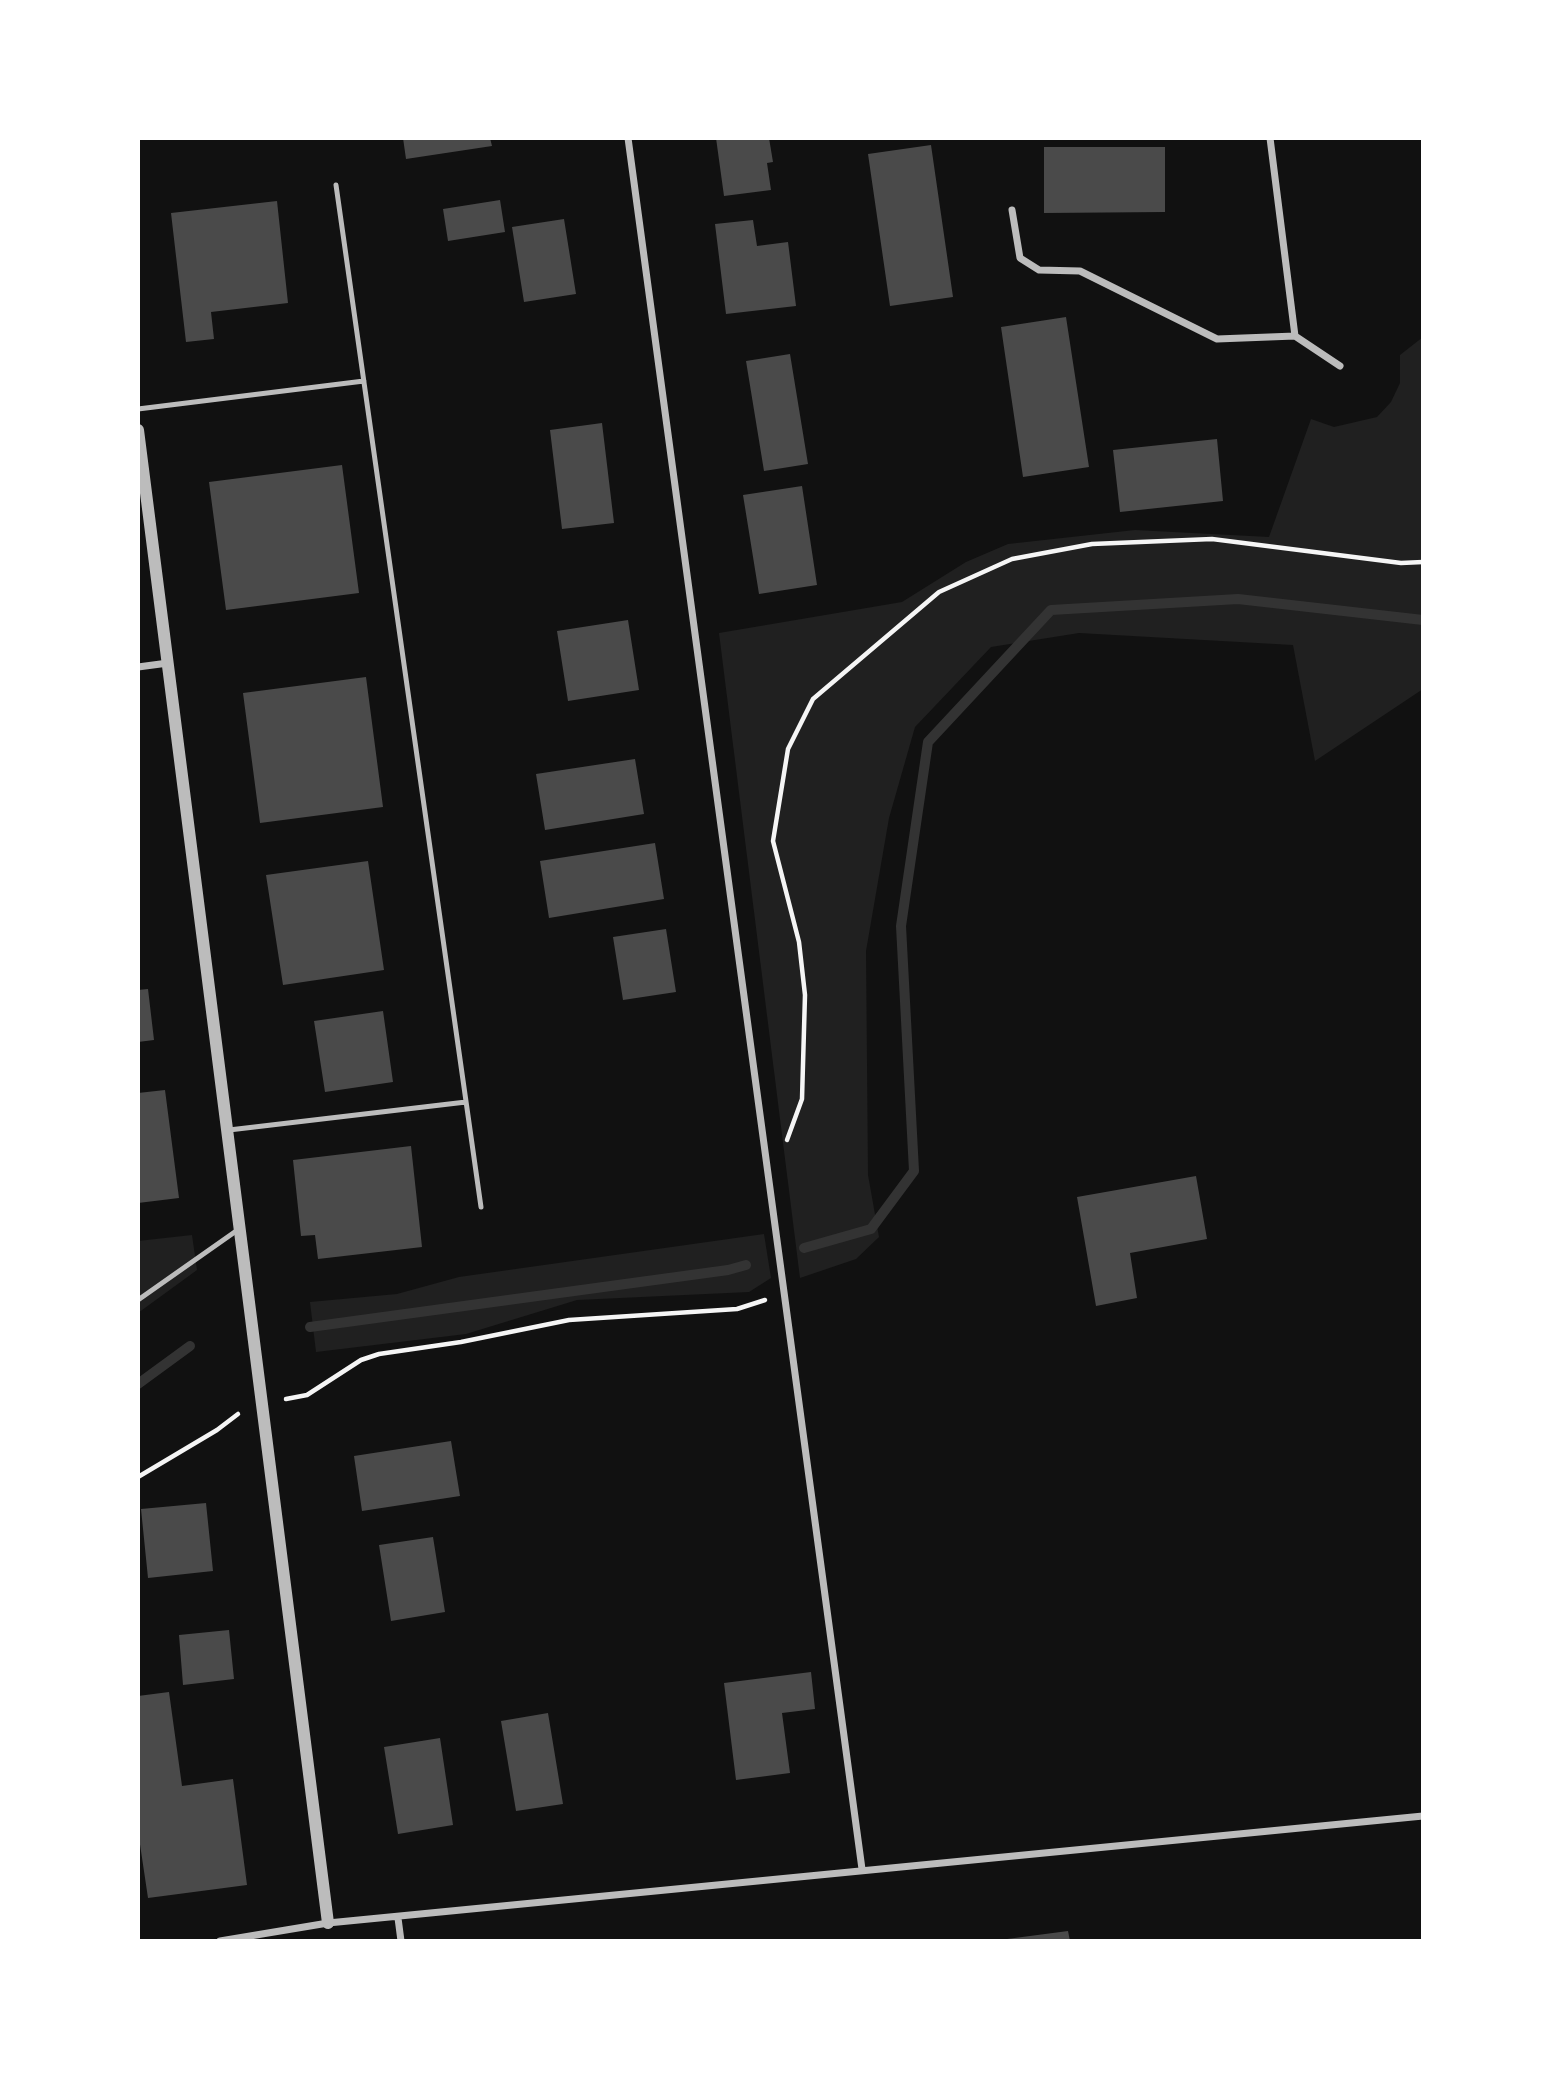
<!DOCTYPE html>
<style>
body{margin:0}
#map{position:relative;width:1561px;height:2079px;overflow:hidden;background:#111;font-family:"Sofia Sans Condensed",sans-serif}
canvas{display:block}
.frame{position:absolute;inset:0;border:140px solid #fff;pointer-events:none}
</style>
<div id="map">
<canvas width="1561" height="2079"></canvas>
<div class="frame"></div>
</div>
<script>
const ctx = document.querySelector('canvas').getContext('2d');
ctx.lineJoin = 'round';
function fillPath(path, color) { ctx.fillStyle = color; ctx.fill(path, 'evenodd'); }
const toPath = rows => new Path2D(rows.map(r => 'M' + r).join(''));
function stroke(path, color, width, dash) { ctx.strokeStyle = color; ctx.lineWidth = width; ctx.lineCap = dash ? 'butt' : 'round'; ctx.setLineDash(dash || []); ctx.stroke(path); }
fillPath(toPath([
 [1423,337,1423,689,1315,761,1293,645,1079,633,991,647,915,727,889,818,866,951,868,1175,879,1237,856,1259,800,1278,719,633,902,602,966,562,1008,544,1135,530,1269,537,1311,419,1334,427,1377,417,1391,402,1400,383,1400,355],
 [764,1234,771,1278,749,1292,577,1300,466,1334,316,1352,310,1302,397,1294,459,1277],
 [192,1235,197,1270,138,1313,138,1241]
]), '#202020');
stroke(toPath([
 [804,1248,871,1229,914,1171,901,926,928,742,1051,610,1238,599,1423,620],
 [310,1327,728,1270,746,1265],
 [138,1384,190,1346]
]), '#333', 10);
fillPath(toPath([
 [403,138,490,138,492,146,406,159],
 [716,138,769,138,773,162,767,163,771,190,724,196],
 [931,145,953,297,890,306,868,154],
 [1044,147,1165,147,1165,212,1044,213],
 [500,200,505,232,448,241,443,209],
 [277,201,288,303,211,312,214,339,186,342,171,213],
 [564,219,576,294,524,302,512,227],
 [753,220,757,246,788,242,796,306,726,314,715,224],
 [1066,317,1089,467,1023,477,1001,327],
 [790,354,808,464,764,471,746,361],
 [602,423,614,523,562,529,550,430],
 [1217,439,1223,501,1120,512,1113,450],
 [342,465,359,593,226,610,209,482],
 [802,486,817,585,759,594,743,495],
 [628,620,639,690,568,701,557,631],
 [366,677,383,807,260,823,243,693],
 [635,759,644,814,545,830,536,774],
 [655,843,664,899,549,918,540,861],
 [368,861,384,970,283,985,266,875],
 [666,929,676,992,623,1000,613,937],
 [148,989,154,1040,138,1042,138,990],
 [383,1011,393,1082,325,1092,314,1021],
 [165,1090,179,1198,138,1203,138,1093],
 [411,1146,422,1247,318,1259,315,1235,301,1236,293,1160],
 [1196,1176,1207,1239,1130,1253,1137,1298,1096,1306,1077,1197],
 [451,1441,460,1496,362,1511,354,1456],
 [206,1503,213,1571,148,1578,141,1509],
 [433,1537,445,1612,391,1621,379,1545],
 [229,1630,234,1679,183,1685,179,1635],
 [811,1672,815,1709,782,1713,790,1773,736,1780,724,1683],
 [169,1692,182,1786,233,1779,247,1885,148,1898,138,1831,138,1696],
 [548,1713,563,1804,516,1811,501,1721],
 [440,1738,453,1825,398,1834,384,1747],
 [1068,1931,1070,1941,1007,1941,1007,1939]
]), '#4a4a4a');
stroke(toPath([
 [787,1140,802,1099,805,995,799,942,773,841,788,749,813,699,939,592,1012,559,1092,544,1212,539,1401,563,1423,562],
 [286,1399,307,1395,361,1360,379,1354,461,1342,569,1320,737,1309,765,1300],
 [138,1477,217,1430,238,1414]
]), '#f5f5f5', 4.5);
stroke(toPath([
 [336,185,481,1207],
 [138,409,364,381],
 [229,1130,466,1102],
 [138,1300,239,1229]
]), '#bcbcbc', 5);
stroke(toPath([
 [628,138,862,1869],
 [1270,138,1295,336,1340,366],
 [1012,210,1020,258,1039,270,1080,271,1217,339,1295,336],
 [138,667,168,663],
 [398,1918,401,1941],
 [220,1941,328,1923,1423,1816]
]), '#bcbcbc', 7);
stroke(toPath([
 [138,430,328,1923]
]), '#bcbcbc', 12);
</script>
